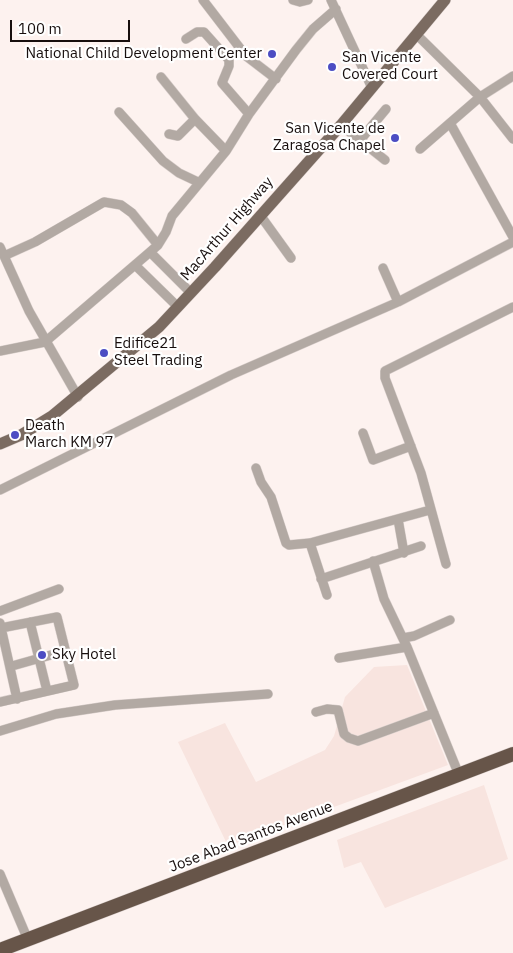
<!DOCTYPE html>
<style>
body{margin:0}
#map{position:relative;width:513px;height:953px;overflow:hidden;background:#fdf2ef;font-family:"IBM Plex Sans",sans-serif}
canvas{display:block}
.scale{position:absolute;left:10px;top:20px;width:120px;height:22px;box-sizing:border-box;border:2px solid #170e0d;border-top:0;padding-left:6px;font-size:15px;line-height:18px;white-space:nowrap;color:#170e0d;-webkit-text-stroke:4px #fff;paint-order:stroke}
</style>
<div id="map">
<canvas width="513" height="953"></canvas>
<div class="scale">100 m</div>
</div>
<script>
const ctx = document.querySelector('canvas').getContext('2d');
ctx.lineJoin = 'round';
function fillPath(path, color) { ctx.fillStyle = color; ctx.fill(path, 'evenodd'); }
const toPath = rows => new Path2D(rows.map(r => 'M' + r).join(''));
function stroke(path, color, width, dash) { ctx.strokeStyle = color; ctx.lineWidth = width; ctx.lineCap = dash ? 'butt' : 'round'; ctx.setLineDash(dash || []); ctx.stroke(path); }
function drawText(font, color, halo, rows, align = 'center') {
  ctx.font = font + ' "IBM Plex Sans",sans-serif'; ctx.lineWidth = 4.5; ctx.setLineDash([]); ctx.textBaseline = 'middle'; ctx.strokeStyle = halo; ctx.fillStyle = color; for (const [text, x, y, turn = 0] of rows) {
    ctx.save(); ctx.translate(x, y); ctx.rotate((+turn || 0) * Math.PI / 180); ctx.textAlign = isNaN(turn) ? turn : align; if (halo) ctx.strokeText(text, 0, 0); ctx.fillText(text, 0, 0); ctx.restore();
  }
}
fillPath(toPath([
 [407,665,448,765,228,846,178,742,225,723,256,782,325,750,334,736,345,697,374,667],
 [484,785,508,859,385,908,361,862,344,868,337,840]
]), '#f8e4df');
const minor = toPath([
 [203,0,246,56,276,79],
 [293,0,300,2,308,0],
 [331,0,372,88],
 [418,36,480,97,513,139],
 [186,39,197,32,204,32,229,60,229,66,222,83,249,114],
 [161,77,195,119],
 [119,112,163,161,179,173,198,182],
 [450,123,513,237],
 [341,125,385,160],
 [169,134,178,136,195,119,226,151],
 [361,139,386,109],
 [420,149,480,97,513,76],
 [260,215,291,258],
 [0,247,29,311,78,397],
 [4,256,35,242,104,202,121,205,132,213,158,245],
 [135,265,178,307],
 [383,268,398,302],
 [191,293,150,252,158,245,166,232,172,216,226,151,249,114,296,50,313,29,336,9],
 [0,351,45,342,150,252],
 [363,433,373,460,411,446],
 [256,468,261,482,271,497,286,543,289,545,310,543,430,510],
 [0,490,231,375,398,302,513,242],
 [398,519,404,553],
 [310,543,327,595],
 [373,561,384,599,407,647,459,775],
 [446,564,421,473,385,378,385,371,513,307],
 [321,579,421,546],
 [0,611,59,589],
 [30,622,47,691],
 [0,623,17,699],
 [403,638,414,636,450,620],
 [339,658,407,647],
 [12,666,65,651],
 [0,702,74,685,57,617,1,628],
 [316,712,327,709,338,710,344,734,349,738,358,741,434,713],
 [0,731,56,714,115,705,268,694],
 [0,874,28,940]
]);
const major = toPath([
 [0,444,21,435,52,416,159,327,215,267,341,125,445,0]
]);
const highway = toPath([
 [0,950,513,754]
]);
stroke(minor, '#d8cecb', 10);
stroke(major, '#d8cecb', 12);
stroke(highway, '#d8cecb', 15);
stroke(minor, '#b2a9a3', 9);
stroke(major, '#7b6b61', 11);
stroke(highway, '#675549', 14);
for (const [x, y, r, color] of [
 [272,54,5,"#4c4dc3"],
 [332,67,5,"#4c4dc3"],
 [395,138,5,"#4c4dc3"],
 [104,353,5,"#4c4dc3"],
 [15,435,5,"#4c4dc3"],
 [42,655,5,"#4c4dc3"]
]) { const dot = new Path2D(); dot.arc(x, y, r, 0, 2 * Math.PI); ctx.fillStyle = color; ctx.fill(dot); stroke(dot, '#fff', 2); }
drawText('15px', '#170e0d', '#fff', [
 ["National Child Development Center",262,54,"right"],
 ["San Vicente",342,58],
 ["Covered Court",342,75],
 ["San Vicente de",385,129,"right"],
 ["Zaragosa Chapel",385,146,"right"],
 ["Edifice21",114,344],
 ["Steel Trading",114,361],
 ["Death",25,426],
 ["March KM 97",25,443],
 ["Sky Hotel",52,655]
], 'left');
drawText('15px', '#170e0d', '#fff', [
 ["MacArthur Highway",227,229,-49],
 ["Jose Abad Santos Avenue",251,837,-21]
]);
</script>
